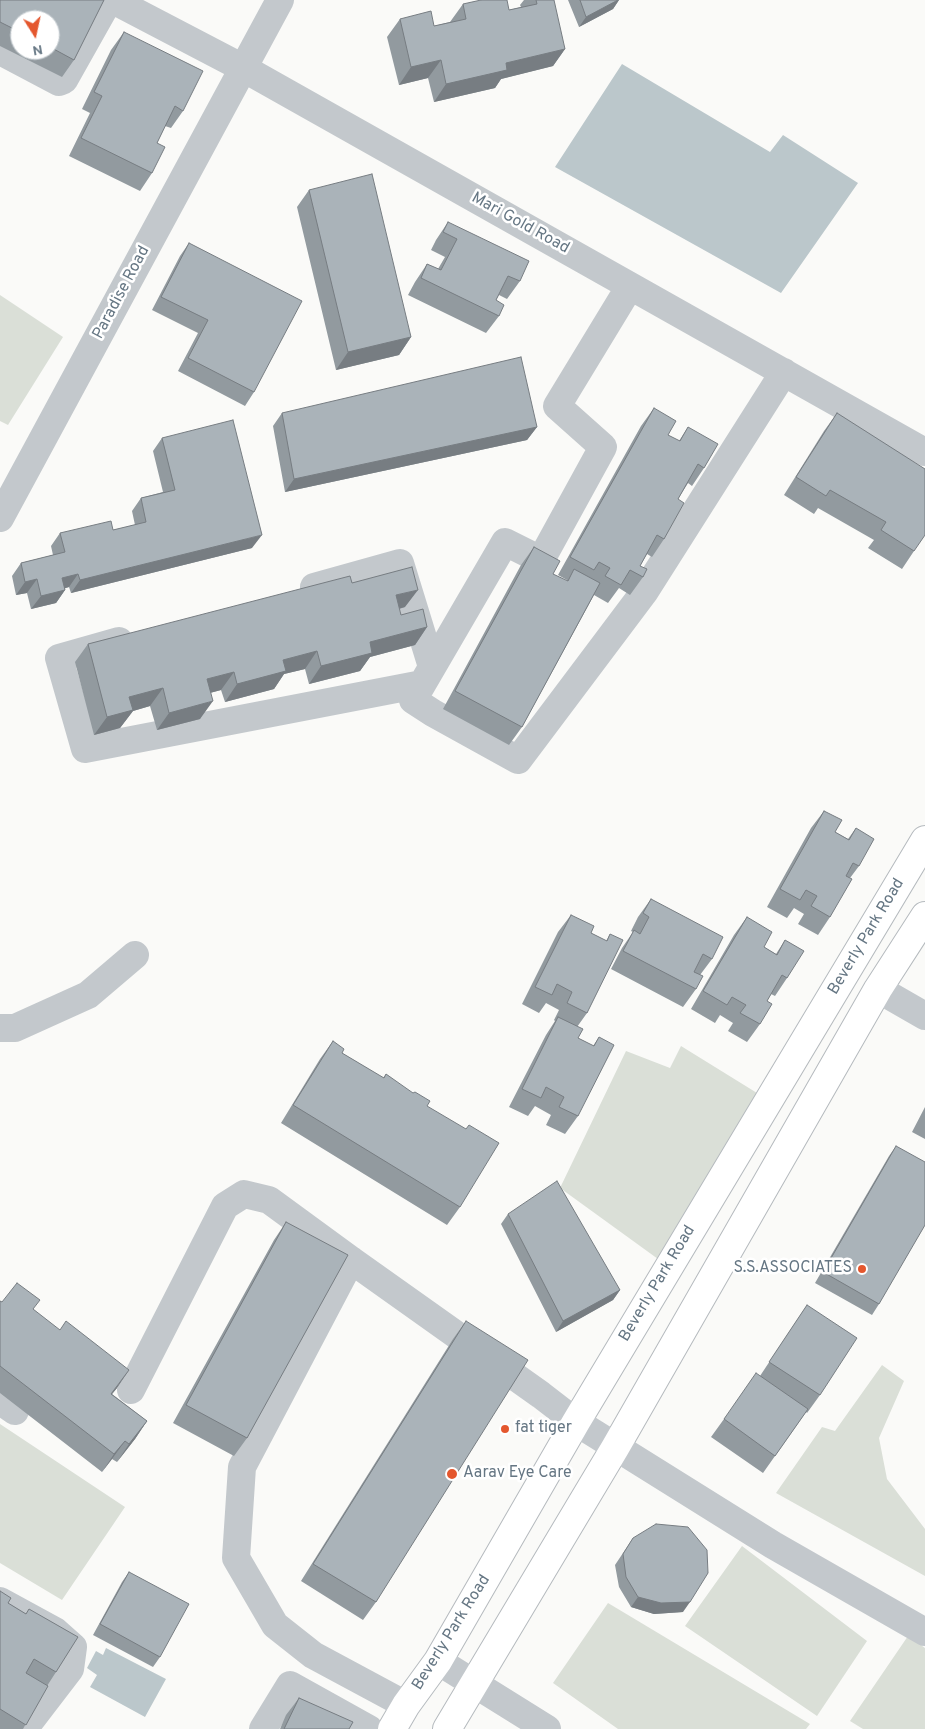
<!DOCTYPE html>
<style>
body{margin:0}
#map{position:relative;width:925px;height:1729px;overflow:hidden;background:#fafaf8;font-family:Overpass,sans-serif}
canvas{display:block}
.north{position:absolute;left:10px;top:10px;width:50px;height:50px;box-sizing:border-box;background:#fff;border:1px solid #c1c8cd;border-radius:50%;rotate:170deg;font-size:14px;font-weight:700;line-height:20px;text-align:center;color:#657683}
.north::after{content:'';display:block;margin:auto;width:18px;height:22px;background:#e4572e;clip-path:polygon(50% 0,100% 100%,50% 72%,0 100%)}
</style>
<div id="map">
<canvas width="925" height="1729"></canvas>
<div class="north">N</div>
</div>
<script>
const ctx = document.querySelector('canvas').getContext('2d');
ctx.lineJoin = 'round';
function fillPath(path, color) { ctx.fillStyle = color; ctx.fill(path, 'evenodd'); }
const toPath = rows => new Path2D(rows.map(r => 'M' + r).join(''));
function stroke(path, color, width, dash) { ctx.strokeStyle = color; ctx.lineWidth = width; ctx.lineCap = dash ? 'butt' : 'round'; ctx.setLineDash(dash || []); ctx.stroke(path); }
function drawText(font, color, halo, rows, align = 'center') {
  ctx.font = font + ' Overpass,sans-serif'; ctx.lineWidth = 5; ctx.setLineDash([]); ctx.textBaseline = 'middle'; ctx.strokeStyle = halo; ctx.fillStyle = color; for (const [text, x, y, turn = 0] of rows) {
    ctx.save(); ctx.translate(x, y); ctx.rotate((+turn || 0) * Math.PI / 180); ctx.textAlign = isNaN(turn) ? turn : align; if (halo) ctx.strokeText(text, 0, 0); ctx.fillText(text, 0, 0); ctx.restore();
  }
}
fillPath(toPath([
 [0,295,63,337,8,425,0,421],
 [681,1046,757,1093,658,1259,560,1188,626,1051,670,1068],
 [882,1365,904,1381,879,1438,887,1479,925,1529,925,1576,776,1493,822,1427,835,1431],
 [0,1424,125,1507,62,1600,0,1563],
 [742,1546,867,1641,817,1716,685,1626],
 [608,1603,810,1724,806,1729,618,1729,553,1683],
 [908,1636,925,1648,925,1729,863,1729,850,1721]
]), '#dadfd7');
fillPath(toPath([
 [622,64,770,152,783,135,858,183,781,293,555,167],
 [106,1648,166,1679,145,1717,90,1687,97,1675,87,1668,96,1651,103,1655]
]), '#bbc7cb');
const major = toPath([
 [392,1729,406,1705,438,1661,576,1422,925,840],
 [447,1729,615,1448,878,989,925,916]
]);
stroke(major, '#b5babe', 30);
stroke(toPath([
 [113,0,243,68,925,452],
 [0,51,59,82,64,80,109,0],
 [630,286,557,406,603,447,541,560,505,542,413,700,433,713,518,760,645,591,784,372],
 [0,518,280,0],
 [314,587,400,563,432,667],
 [119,641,59,658,85,749,422,684],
 [878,989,925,1016],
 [0,1028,15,1028,88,995,135,955],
 [351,1260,242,1467,236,1558,275,1625,313,1655,406,1705],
 [131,1390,225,1206,244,1194,269,1200,351,1260,541,1395,576,1422,773,1545,925,1632],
 [0,1401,15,1411],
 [0,1601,55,1631,73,1647,70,1669,24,1729],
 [438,1661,547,1729],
 [263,1729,290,1685,369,1729]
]), '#c3c8cc', 28);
stroke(major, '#fff', 28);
fillPath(toPath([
 [0,0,104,0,74,60,62,77,0,46],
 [20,20,50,20,50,50,20,50],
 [524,0,536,0,565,49,553,66,501,79,495,88,434,102,428,78,399,85,387,37,400,19,434,26,450,22,463,4,509,10,521,7,520,5],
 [568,0,619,0,613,9,579,27],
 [124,32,183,111,171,128,165,126,157,143,152,173,140,191,69,156,90,113,82,109,111,50],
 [309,190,411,337,399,355,336,370,297,207],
 [448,222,520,281,507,299,499,295,496,300,499,316,486,333,408,295,415,282,427,264,438,269,445,257,431,250,436,240],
 [189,243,254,392,245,406,178,371,198,333,152,310,180,256],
 [654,408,668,435,679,441,688,427,704,468,692,486,688,483,678,499,664,539,652,557,647,554,640,566,643,577,630,595,619,588,608,603,594,595,522,727,509,745,443,709,521,565,534,547,553,574,566,581,567,580,558,575,641,426],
 [282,413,537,427,527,440,285,492,273,426],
 [837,413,914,551,902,569,868,548,874,540,818,508,814,514,784,495,824,431],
 [162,438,252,548,71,593,69,587,65,588,65,590,56,603,31,609,27,593,16,595,12,576,21,563,53,555,51,546,60,533,113,530,135,525,132,511,141,498,163,492,153,451],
 [352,583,405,607,399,609,401,615,427,627,415,645,370,657,360,671,309,684,305,669,284,674,274,689,225,702,221,690,210,693,200,719,157,730,150,706,133,711,120,728,94,735,75,662,88,644],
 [824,811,835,832,848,839,856,828,859,866,850,878,830,917,818,935,798,924,804,914,794,908,787,918,767,907,811,828],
 [651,899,712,959,700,975,696,989,683,1007,611,969,622,948,633,932,631,931,638,917],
 [571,915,591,933,606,941,610,934,587,1013,577,1027,578,1038,593,1046,599,1037,578,1116,565,1134,546,1125,551,1115,535,1106,528,1116,509,1107,546,1035,555,1021,554,1020,559,1010,546,1003,539,1013,522,1004,558,932],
 [747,917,764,947,776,954,785,940,787,978,775,996,771,994,767,1001,760,1024,747,1042,728,1031,733,1023,720,1015,715,1023,691,1009,734,935],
 [333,1041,342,1053,383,1078,386,1074,427,1106,460,1207,447,1225,281,1123,320,1059],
 [925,1107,925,1139,912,1132],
 [896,1146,879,1304,872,1315,815,1283,889,1156],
 [508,1214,620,1290,613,1300,556,1332,501,1224],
 [286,1222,247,1438,234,1456,173,1423,274,1240],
 [0,1301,2,1302,33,1309,117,1388,112,1394,147,1421,135,1439,117,1462,112,1459,102,1472,0,1393],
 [807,1305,820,1395,807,1413,806,1412,763,1473,711,1437,724,1419,760,1376],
 [466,1321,376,1602,363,1620,301,1581,453,1339],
 [633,1538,683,1612,654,1614,631,1607,619,1587,615,1565],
 [129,1572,160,1657,153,1667,93,1635,122,1582],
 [0,1591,8,1603,26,1614,29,1609,56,1672,47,1686,23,1729,0,1729],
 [299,1698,349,1729,280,1729,286,1715]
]), '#929a9f');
fillPath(toPath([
 [618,0,619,0,613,9,579,27,586,17],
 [565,49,553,66,501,79,495,88,434,102,446,84,506,63],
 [441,60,428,78,399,85,411,67],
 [411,337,399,355,336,370,348,352],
 [537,427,527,440,285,492,294,479],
 [262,535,252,548,71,593,80,580],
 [78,574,69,587,53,592,62,578],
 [37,579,27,593,16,595,25,582],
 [65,590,56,603,31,609,41,596],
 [418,590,405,607,383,613,396,595],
 [427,627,415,645,370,657,360,671,309,684,321,666,370,642],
 [317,651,305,669,284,674,274,689,225,702,237,684,283,660],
 [234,672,221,690,194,697,207,679],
 [163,688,150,706,133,711,120,728,94,735,107,717,129,697],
 [213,701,200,719,157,730,169,713],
 [620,1290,613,1300,556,1332,563,1321],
 [129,1370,117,1388,98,1411,111,1394],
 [147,1421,135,1439,117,1462,129,1444],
 [125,1441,112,1459,102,1472,114,1454],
 [638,1597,690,1602,683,1612,654,1614,631,1607]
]), '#777d82');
const building = toPath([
 [0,0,104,0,74,60,50,47,50,20,20,20,20,32,0,22,0,0],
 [481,0,507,0,509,10,537,4,536,0,554,0,565,49,506,63,507,70,446,84,441,60,411,67,400,19,431,11,434,26,466,19,463,4,481,0],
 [580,0,618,0,586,17,580,0],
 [124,32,203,71,183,111,175,106,157,143,165,147,152,173,81,138,102,96,94,92,124,32],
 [372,174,411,337,348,352,309,190,372,174],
 [448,222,529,261,520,281,508,276,496,300,504,305,499,316,421,278,427,264,441,270,457,239,443,232,448,222],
 [189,243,302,301,254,392,188,358,208,320,161,297,189,243],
 [521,357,537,427,294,479,282,413,521,357],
 [654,408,676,421,668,435,680,441,688,427,718,444,704,468,698,464,678,499,684,503,664,539,657,535,640,566,647,569,643,577,630,570,621,585,605,576,610,568,599,562,594,570,570,557,654,408],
 [837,413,925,469,925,535,914,551,881,530,886,522,830,490,826,496,796,477,837,413],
 [233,420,262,535,80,580,78,574,62,578,65,590,41,596,37,579,25,582,21,563,65,552,60,533,111,521,113,530,146,522,141,498,175,490,162,438,233,420],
 [534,547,560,561,553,574,568,581,574,569,600,583,522,727,455,691,534,547],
 [412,567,418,590,396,595,401,615,423,609,427,627,370,642,372,653,321,666,317,651,283,660,286,671,237,684,234,672,207,679,213,701,169,713,163,688,129,697,133,710,107,717,88,644,350,576,352,583,412,567],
 [824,811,842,820,835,832,849,840,856,828,874,839,859,866,853,863,846,876,852,879,830,917,811,906,817,896,806,890,800,900,780,889,824,811],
 [651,899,723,937,712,959,703,954,694,972,703,976,696,989,623,951,634,930,640,934,649,917,643,913,651,899],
 [571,915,594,926,591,933,607,941,610,934,623,940,587,1013,567,1003,572,992,557,984,552,995,535,987,571,915],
 [747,917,772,932,764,947,777,955,785,940,804,951,787,978,782,975,767,1001,772,1004,760,1024,740,1013,746,1005,732,997,727,1005,703,991,747,917],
 [558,1017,583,1029,578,1038,594,1046,599,1037,614,1045,578,1116,559,1107,564,1097,546,1087,541,1098,522,1089,558,1017],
 [333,1041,344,1049,342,1053,384,1078,386,1074,413,1093,415,1092,430,1101,427,1106,466,1129,469,1125,499,1143,460,1207,293,1105,333,1041],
 [896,1146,925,1162,925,1225,879,1304,823,1272,896,1146],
 [557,1181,620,1290,563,1321,508,1214,557,1181],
 [286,1222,348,1255,247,1438,186,1405,286,1222],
 [17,1283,40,1300,33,1309,60,1330,66,1321,129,1370,111,1394,147,1421,129,1444,125,1441,114,1454,0,1366,0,1301,2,1302,17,1283],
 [807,1305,857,1338,820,1395,769,1362,807,1305],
 [466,1321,528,1360,376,1602,313,1564,466,1321],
 [756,1373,808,1409,775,1456,724,1419,756,1373],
 [656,1524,688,1527,707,1550,708,1573,690,1602,661,1603,638,1597,626,1577,623,1554,633,1538,656,1524],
 [129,1572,189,1604,160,1657,100,1624,129,1572],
 [0,1591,11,1598,8,1603,26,1614,29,1609,78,1637,56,1672,34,1659,26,1673,48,1686,26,1725,0,1709,0,1591],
 [299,1698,353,1722,349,1729,284,1729,299,1698]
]);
fillPath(building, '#aab3b9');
stroke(building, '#777d82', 1);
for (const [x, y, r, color] of [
 [862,1269,5,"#e4572e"],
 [505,1429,5,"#e4572e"],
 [452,1474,6,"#e4572e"]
]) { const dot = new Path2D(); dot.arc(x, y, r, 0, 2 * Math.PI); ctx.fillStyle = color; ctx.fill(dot); stroke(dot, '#fff', 2); }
drawText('16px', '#657683', '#fff', [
 ["Mari Gold Road",520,224,29],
 ["Paradise Road",122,293,-62],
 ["Beverly Park Road",867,937,-59],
 ["Beverly Park Road",658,1284,-59],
 ["Beverly Park Road",452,1633,-58]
]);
drawText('16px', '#657683', '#fff', [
 ["S.S.ASSOCIATES",852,1269,"right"],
 ["fat tiger",515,1429],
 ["Aarav Eye Care",463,1474]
], 'left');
</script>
